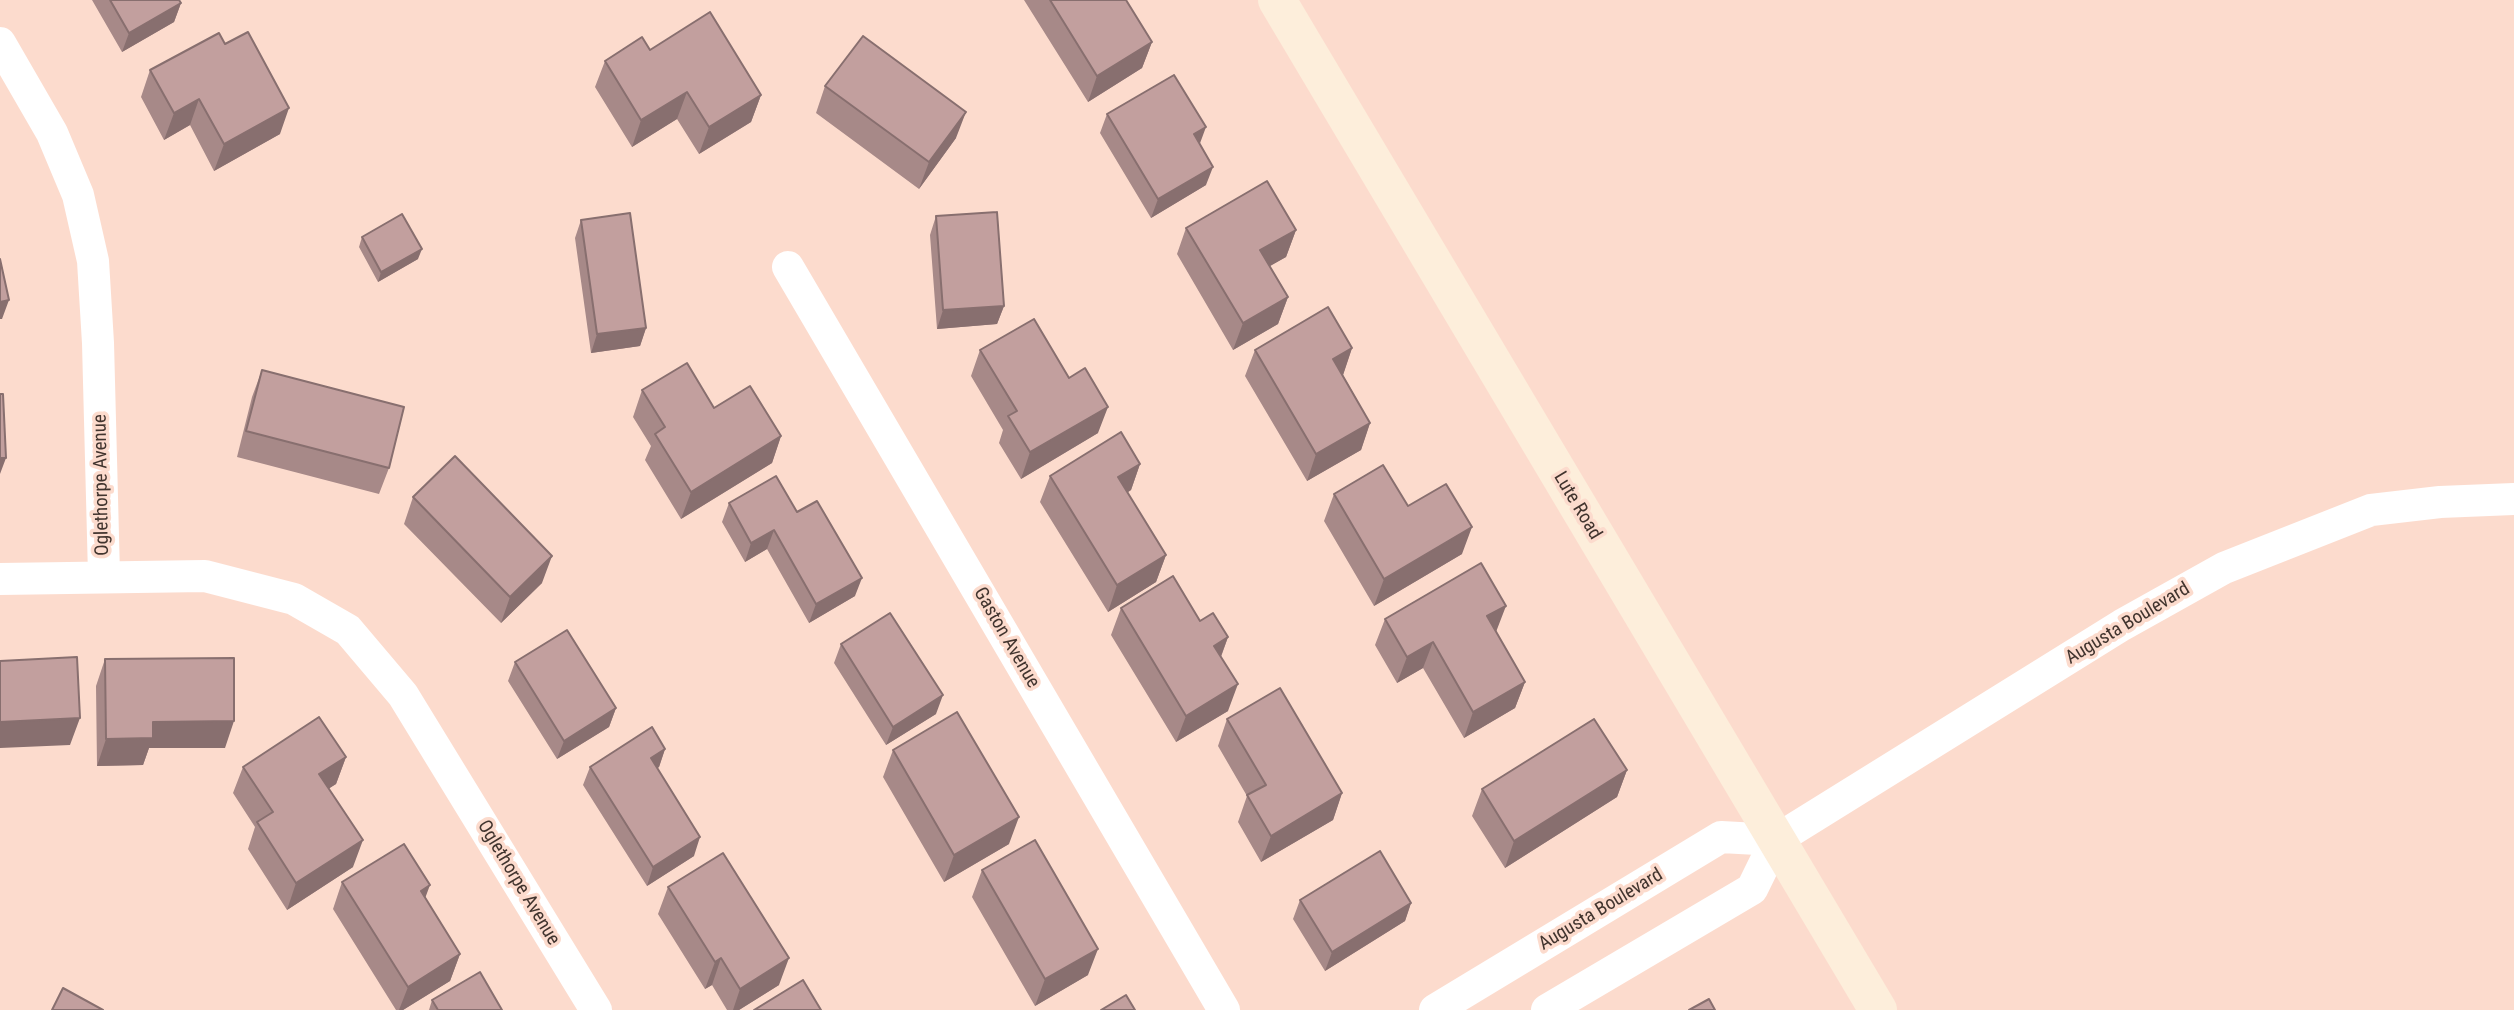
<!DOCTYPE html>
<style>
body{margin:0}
canvas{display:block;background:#fcdbcd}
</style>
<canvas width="2514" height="1010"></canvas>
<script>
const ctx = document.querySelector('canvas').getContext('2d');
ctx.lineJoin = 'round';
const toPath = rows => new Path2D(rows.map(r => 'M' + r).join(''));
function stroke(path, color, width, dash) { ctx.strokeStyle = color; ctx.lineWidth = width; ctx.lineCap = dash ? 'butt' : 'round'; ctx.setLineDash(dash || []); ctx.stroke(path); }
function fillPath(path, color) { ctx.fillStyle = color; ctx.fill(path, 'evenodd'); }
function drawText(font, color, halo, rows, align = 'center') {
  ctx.font = font + ' "Roboto Condensed",sans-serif'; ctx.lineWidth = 7; ctx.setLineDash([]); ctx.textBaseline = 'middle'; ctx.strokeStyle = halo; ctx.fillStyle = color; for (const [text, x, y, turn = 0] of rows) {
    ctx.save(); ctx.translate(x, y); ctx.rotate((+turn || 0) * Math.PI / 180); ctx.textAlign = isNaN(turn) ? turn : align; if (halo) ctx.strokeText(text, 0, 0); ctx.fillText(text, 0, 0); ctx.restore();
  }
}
stroke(toPath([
 [0,43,52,133,78,195,93,261,98,343,104,575],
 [788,267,1224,1010],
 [0,579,205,576,294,599,348,630,403,695,596,1010],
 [1435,1010,1721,837,1776,840],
 [1547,1010,1752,889,1776,840,2122,625,2224,568,2371,510,2440,502,2514,499]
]), '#fff', 32);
stroke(toPath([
 [1277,0,1878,1010]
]), '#fdeedb', 38);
fillPath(toPath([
 [92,0,179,0,181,3,174,22,122,52],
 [1024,0,1126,0,1152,42,1142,68,1088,102],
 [225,44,280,134,214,171,190,125,164,140,141,97,150,70],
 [650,50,761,95,751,122,699,154,677,119,632,147,595,87,605,61],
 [825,86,956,138,919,189,816,113],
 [1107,114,1200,144,1206,185,1151,218,1100,133],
 [936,216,1004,306,997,324,937,329,930,235],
 [581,220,646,328,640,346,591,353,575,238],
 [1186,228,1296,230,1286,257,1269,266,1288,297,1278,324,1233,350,1177,254],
 [362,237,418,259,378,282,359,247],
 [1352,348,1343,375,1370,423,1361,450,1307,481,1245,376,1255,350],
 [980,350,1098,433,1021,479,999,443,1003,430,971,376],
 [262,370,389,468,379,494,237,457,252,397],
 [642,390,714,408,781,436,772,463,681,519,645,460,651,446,633,417],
 [1140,464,1131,490,1127,493,1166,555,1156,582,1108,612,1040,502,1050,476],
 [1334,494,1408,506,1462,554,1374,606,1324,521],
 [413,497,542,583,501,623,404,524],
 [729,503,797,512,855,596,809,623,767,549,745,562,722,522],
 [1121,608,1200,621,1228,637,1221,657,1228,711,1176,742,1111,635],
 [1385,619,1496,632,1525,682,1515,708,1464,738,1423,668,1397,683,1375,645],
 [841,644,936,714,886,745,834,663],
 [105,659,225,748,149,748,143,765,97,766,96,686],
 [515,662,616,708,609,727,557,759,508,681],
 [1227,719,1342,793,1333,820,1261,862,1238,822,1247,796,1218,746],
 [665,749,659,767,657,768,694,856,647,886,583,785,590,767],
 [893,750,1009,844,944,882,883,777],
 [346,757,336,784,329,788,353,867,287,910,248,849,255,827,233,793,243,767],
 [1627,770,1617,797,1505,868,1472,816,1482,789],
 [982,870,1088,975,1035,1006,972,897],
 [342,882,460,954,450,981,403,1010,396,1010,333,909],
 [668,887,779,985,739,1010,727,1010,712,985,705,989,658,914],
 [1300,900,1411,903,1405,921,1325,971,1293,919],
 [432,1000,502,1010,429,1010]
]), '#a78988');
fillPath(toPath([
 [181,3,174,22,122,52,129,33],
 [1152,42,1142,68,1088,102,1097,76],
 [687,92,677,119,632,147,641,120],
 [761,95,751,122,699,154,709,127],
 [199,99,190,125,164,140,174,113],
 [289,108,280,134,214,171,224,144],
 [966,112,956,138,919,189,929,162],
 [1206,127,1199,146,1194,134],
 [1213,167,1206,185,1151,218,1158,199],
 [1296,230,1286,257,1251,277,1260,250],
 [422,249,418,259,378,282,381,272],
 [1288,297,1278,324,1233,350,1243,323],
 [9,300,2,319,0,319,0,302],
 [1004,306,997,324,937,329,943,310],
 [646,328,640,346,591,353,597,334],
 [1352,348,1343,375,1333,359],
 [1108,407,1098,433,1021,479,1030,452],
 [1370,423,1361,450,1307,481,1316,454],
 [781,436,772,463,681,519,691,492],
 [0,458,6,458,0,474],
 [1140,464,1131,490,1108,504,1118,477],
 [1472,527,1462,554,1374,606,1384,579],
 [774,530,767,549,745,562,751,543],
 [1166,555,1156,582,1108,612,1117,585],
 [552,556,542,583,501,623,510,597],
 [862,578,855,596,809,623,816,604],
 [1506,606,1496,632,1487,616],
 [1228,637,1218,664,1214,646],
 [1433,642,1423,668,1397,683,1407,657],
 [1525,682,1515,708,1464,738,1473,712],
 [1238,684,1228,711,1176,742,1186,716],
 [943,695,936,714,886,745,893,727],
 [616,708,609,727,557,759,564,741],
 [80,718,70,745,0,748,0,722],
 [234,721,225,748,149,748,143,765,97,766,106,739,153,722],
 [665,749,659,767,644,777,651,758],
 [346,757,336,784,310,801,319,774],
 [1627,770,1617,797,1505,868,1514,841],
 [1342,793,1333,820,1261,862,1271,836],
 [1019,817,1009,844,944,882,954,855],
 [700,837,694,856,647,886,653,867],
 [363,840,353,867,287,910,296,883],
 [430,885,420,912,421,891],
 [1411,903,1405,921,1325,971,1332,952],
 [1098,949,1088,975,1035,1006,1045,979],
 [460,954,450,981,403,1010,399,1010,408,987],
 [721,958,712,985,705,989,715,962],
 [789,958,779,985,739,1010,733,1010,740,989]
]), '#886f6f');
const building = toPath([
 [110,0,179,0,181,3,129,33,110,0],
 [1050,0,1126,0,1152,42,1097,76,1050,0],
 [710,12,761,95,709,127,687,92,641,120,605,61,642,37,650,50,710,12],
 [248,32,289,108,224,144,199,99,174,113,150,70,219,33,225,44,248,32],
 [863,36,966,112,929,162,825,86,863,36],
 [1174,75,1206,127,1194,134,1213,167,1158,199,1107,114,1174,75],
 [1267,181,1296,230,1260,250,1288,297,1243,323,1186,228,1267,181],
 [997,212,1004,306,943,310,936,216,997,212],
 [630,213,646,328,597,334,581,220,630,213],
 [402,214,422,249,381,272,362,237,402,214],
 [0,259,9,300,0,302,0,259],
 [1328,307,1352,348,1333,359,1370,423,1316,454,1255,350,1328,307],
 [1034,319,1069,378,1085,368,1108,407,1030,452,1008,416,1017,411,980,350,1034,319],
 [687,363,714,408,750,386,781,436,691,492,655,434,665,427,642,390,687,363],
 [262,370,404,407,389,468,246,431,262,370],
 [0,394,3,394,6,458,0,458,0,394],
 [1121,432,1140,464,1118,477,1166,555,1117,585,1050,476,1121,432],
 [455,456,552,556,510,597,413,497,455,456],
 [1383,465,1408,506,1446,484,1472,527,1384,579,1334,494,1383,465],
 [776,476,797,512,817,501,862,578,816,604,774,530,751,543,729,503,776,476],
 [1481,563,1506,606,1487,616,1525,682,1473,712,1433,642,1407,657,1385,619,1481,563],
 [1173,576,1200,621,1213,613,1228,637,1214,646,1238,684,1186,716,1121,608,1173,576],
 [890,613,943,695,893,727,841,644,890,613],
 [567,630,616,708,564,741,515,662,567,630],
 [77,657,80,718,0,722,0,661,77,657],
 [234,658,234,721,153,722,153,738,106,739,105,659,234,658],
 [1280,688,1342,793,1271,836,1247,795,1266,785,1227,719,1280,688],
 [957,712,1019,817,954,855,893,750,957,712],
 [319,717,346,757,319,774,363,840,296,883,257,822,273,812,243,767,319,717],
 [1594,719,1627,770,1514,841,1482,789,1594,719],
 [652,727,665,749,651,758,700,837,653,867,590,767,652,727],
 [1035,840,1098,949,1045,979,982,870,1035,840],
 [404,844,430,885,421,891,460,954,408,987,342,882,404,844],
 [1380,851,1411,903,1332,952,1300,900,1380,851],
 [723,853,789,958,740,989,721,958,715,962,668,887,723,853],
 [480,972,502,1010,438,1010,432,1000,480,972],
 [803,980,821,1010,754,1010,803,980],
 [63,988,103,1010,52,1010,63,988],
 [1126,995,1135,1010,1101,1010,1126,995],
 [1709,999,1715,1010,1689,1010,1709,999]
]);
fillPath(building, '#c29f9e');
stroke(building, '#886f6f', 2);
drawText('19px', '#41342e', '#fcdbcd', [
 ["Oglethorpe Avenue",102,485,-91],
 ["Lute Road",1577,506,59],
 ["Augusta Boulevard",2128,624,-31],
 ["Gaston Avenue",1006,638,60],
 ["Oglethorpe Avenue",518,883,59],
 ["Augusta Boulevard",1601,910,-31]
]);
</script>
